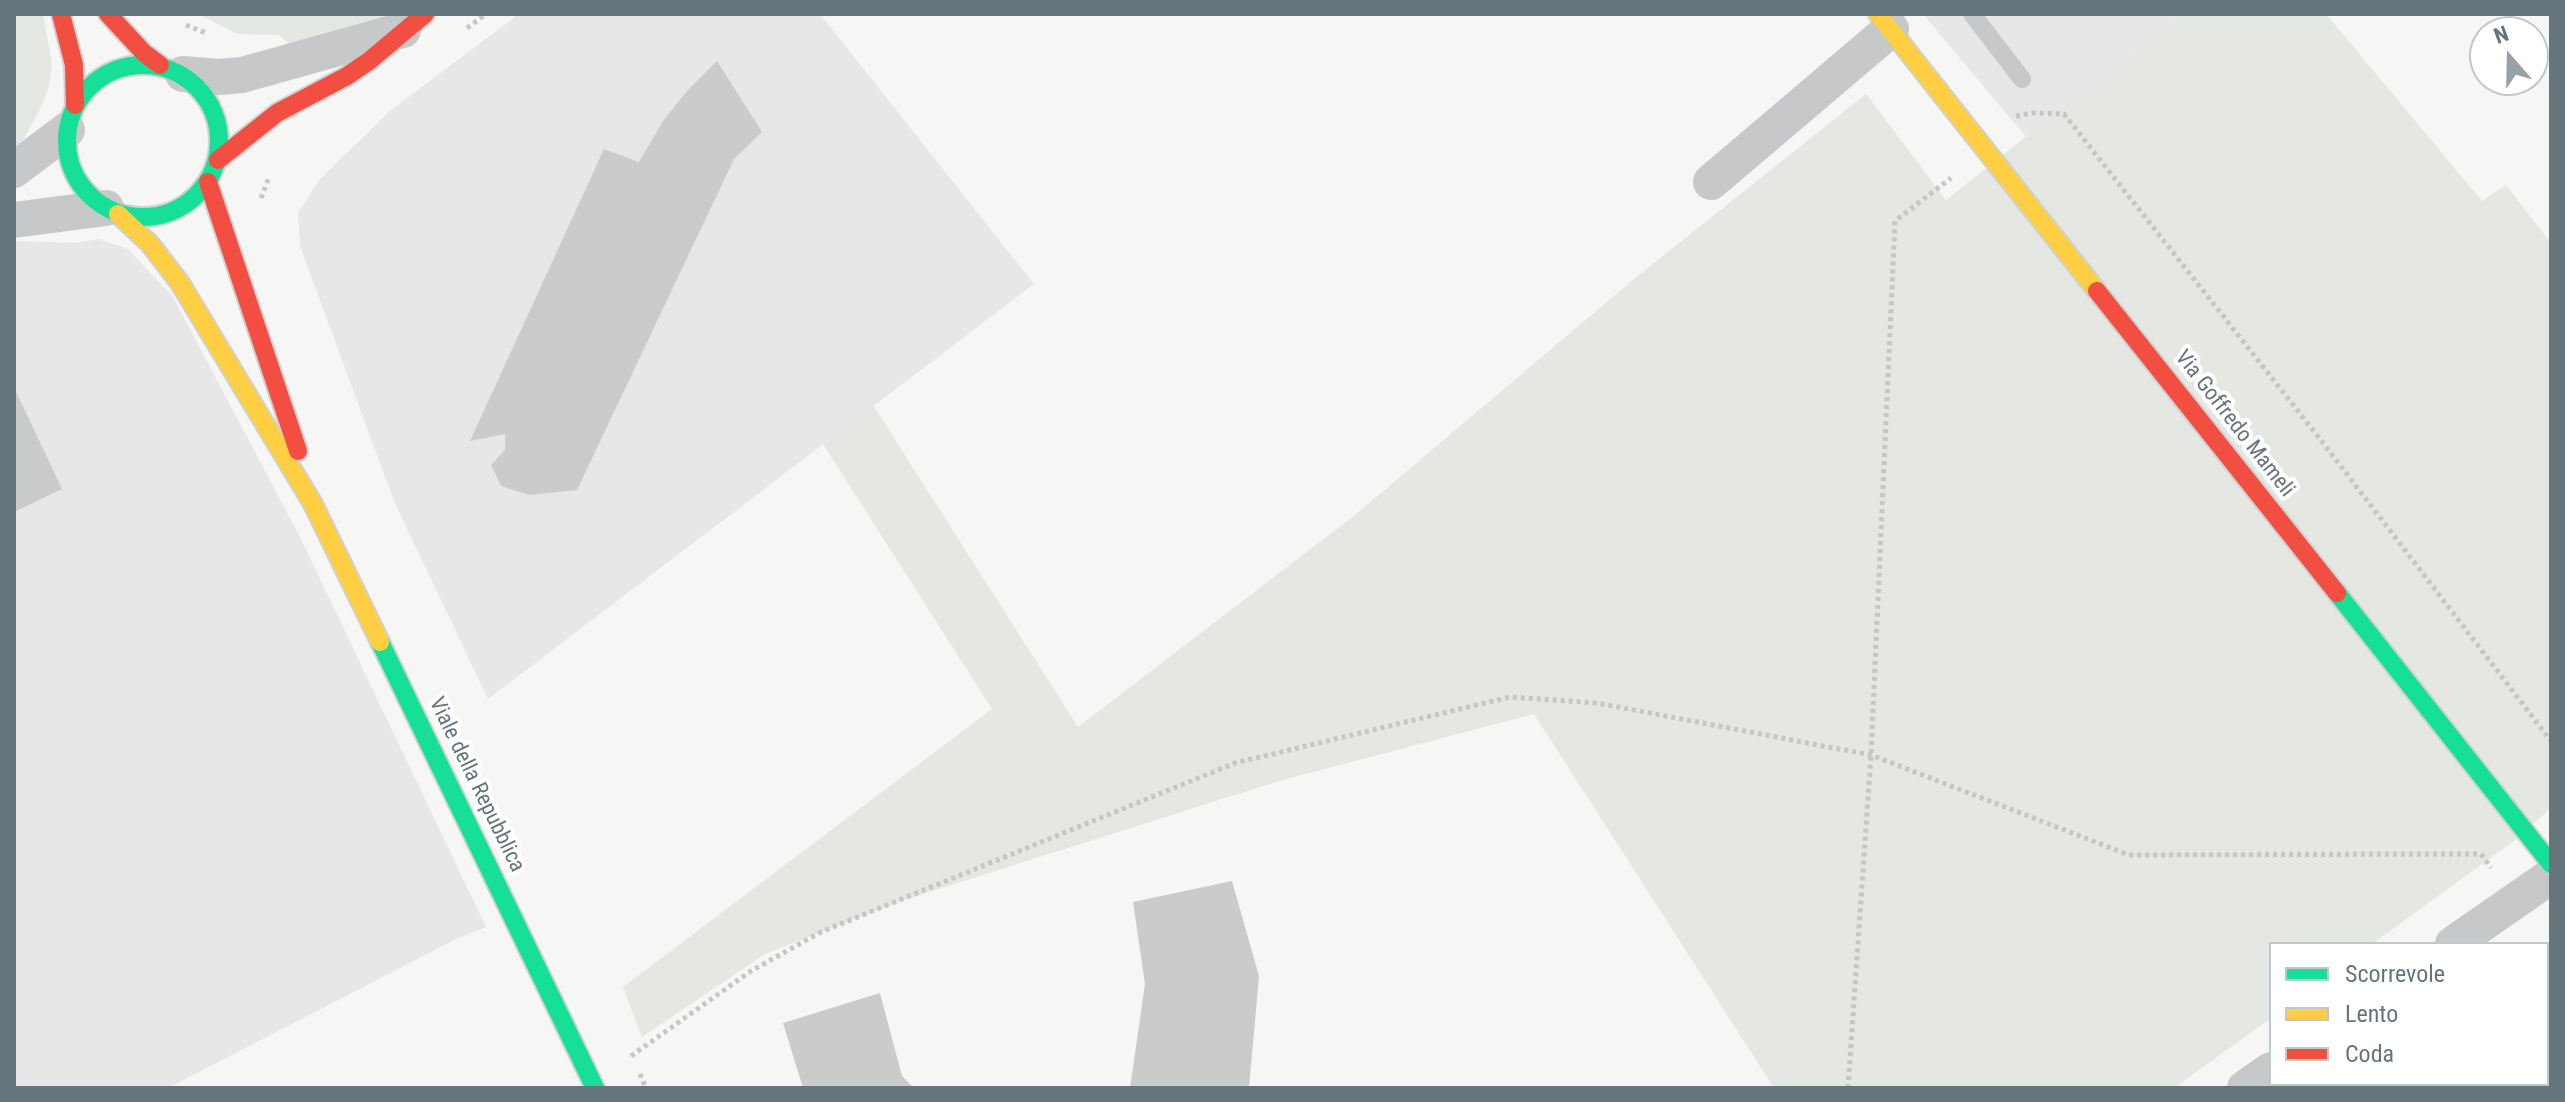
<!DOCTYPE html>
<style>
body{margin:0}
#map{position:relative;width:2565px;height:1102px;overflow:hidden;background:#f6f6f5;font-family:"Roboto Condensed",sans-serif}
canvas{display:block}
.frame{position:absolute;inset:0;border:16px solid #65757c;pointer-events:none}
.legend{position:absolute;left:2269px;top:942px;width:280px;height:144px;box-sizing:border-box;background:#fff;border:2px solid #c1c8cb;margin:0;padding:10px 14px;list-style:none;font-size:24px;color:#65757c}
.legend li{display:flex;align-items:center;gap:16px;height:40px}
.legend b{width:40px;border:2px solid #c1c8cb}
.north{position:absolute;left:2469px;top:16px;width:80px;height:80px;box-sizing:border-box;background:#fff;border:2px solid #c1c8cb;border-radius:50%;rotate:340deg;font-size:22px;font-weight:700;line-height:32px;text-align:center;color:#65757c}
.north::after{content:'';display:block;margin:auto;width:28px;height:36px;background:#98a2a6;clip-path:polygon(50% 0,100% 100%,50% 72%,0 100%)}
</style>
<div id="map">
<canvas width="2565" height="1102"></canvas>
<div class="frame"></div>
<ul class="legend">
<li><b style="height:10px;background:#16e098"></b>Scorrevole</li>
<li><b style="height:10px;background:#ffcf43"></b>Lento</li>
<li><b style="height:10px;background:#f24e42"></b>Coda</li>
</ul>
<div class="north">N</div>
</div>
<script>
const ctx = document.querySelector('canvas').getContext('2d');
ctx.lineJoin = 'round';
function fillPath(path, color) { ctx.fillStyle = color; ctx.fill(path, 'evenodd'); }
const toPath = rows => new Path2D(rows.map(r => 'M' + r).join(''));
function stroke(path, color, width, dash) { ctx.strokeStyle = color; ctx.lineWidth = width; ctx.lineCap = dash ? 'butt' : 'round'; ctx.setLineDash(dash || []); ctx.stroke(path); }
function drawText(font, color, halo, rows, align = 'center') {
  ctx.font = font + ' "Roboto Condensed",sans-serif'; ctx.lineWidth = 8; ctx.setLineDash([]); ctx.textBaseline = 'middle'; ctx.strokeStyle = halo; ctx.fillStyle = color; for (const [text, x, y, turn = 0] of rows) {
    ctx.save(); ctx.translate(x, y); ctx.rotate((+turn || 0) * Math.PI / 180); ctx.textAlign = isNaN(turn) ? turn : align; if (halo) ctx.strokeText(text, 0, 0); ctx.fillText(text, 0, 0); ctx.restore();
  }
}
fillPath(toPath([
 [519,14,820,14,1034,284,488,699,394,501,300,246,298,213,320,179,390,111],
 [1923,14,2181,14,2026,137],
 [98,239,128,249,173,297,300,537,486,927,456,939,168,1088,14,1088,14,241,77,243]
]), '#e6e7e6');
fillPath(toPath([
 [14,14,43,14,52,64,49,86,41,107,24,139,14,149],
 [197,14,392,14,295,49,279,35,238,34],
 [2181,14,2326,14,2482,201,2506,185,2551,243,2551,808,2518,838,2372,944,2271,944,2271,1018,2174,1088,1774,1088,1534,714,1279,781,904,900,765,954,642,1037,623,987,992,709,823,444,873,405,1078,727,1355,515,1634,279,1866,94,1946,200]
]), '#e5e7e3');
fillPath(toPath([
 [717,61,762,132,734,159,577,490,529,495,501,486,491,465,505,450,505,434,470,441,604,149,639,162,663,121,688,90],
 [14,387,62,489,14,512],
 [1232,881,1259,976,1249,1088,1130,1088,1145,984,1133,902],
 [880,993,902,1076,914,1088,803,1088,783,1023]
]), '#cacccc');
const fast = toPath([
 '67 141a76 76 0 1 1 152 0a76 76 0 1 1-152 0Z',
 [2337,593,2551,864],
 [380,642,595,1088]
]);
const slow = toPath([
 [1878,14,2097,291],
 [118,214,150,244,180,283,313,504,380,642]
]);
const jam = toPath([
 [61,14,74,65,75,105],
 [108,14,144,53,160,65],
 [218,160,277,113,347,76,369,61,425,14],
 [208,182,298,451],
 [2097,291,2337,593]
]);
stroke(fast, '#d0d2d2', 22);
stroke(slow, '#d0d2d2', 22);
stroke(jam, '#d0d2d2', 22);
stroke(toPath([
 [186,25,206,33],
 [467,28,486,14],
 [2016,116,2033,113,2064,114,2320,439,2551,741],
 [261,198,269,177],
 [631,1056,751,971,821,932,1235,763,1510,697,1597,703,1871,755,2129,855,2481,854,2491,868],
 [640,1074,646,1088],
 [1848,1088,1871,755,1895,221,1951,178]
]), '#c5c6c6', 5, [4, 4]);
stroke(toPath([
 [1972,14,2022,79],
 [2547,993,2551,991],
 [2410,1088,2416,1084]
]), '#c6c8c9', 18);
stroke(toPath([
 [183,74,219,77,242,75,403,30],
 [14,170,67,130],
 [1711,182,1891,29],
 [14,220,106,208],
 [2453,944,2551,876],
 [2245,1088,2271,1070]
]), '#c6c8c9', 36);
stroke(fast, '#16e098', 18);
stroke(slow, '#ffcf43', 18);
stroke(jam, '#f24e42', 18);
drawText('22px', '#65757c', '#fff', [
 ["Via Goffredo Mameli",2234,424,52],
 ["Viale della Repubblica",476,785,64]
]);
</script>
